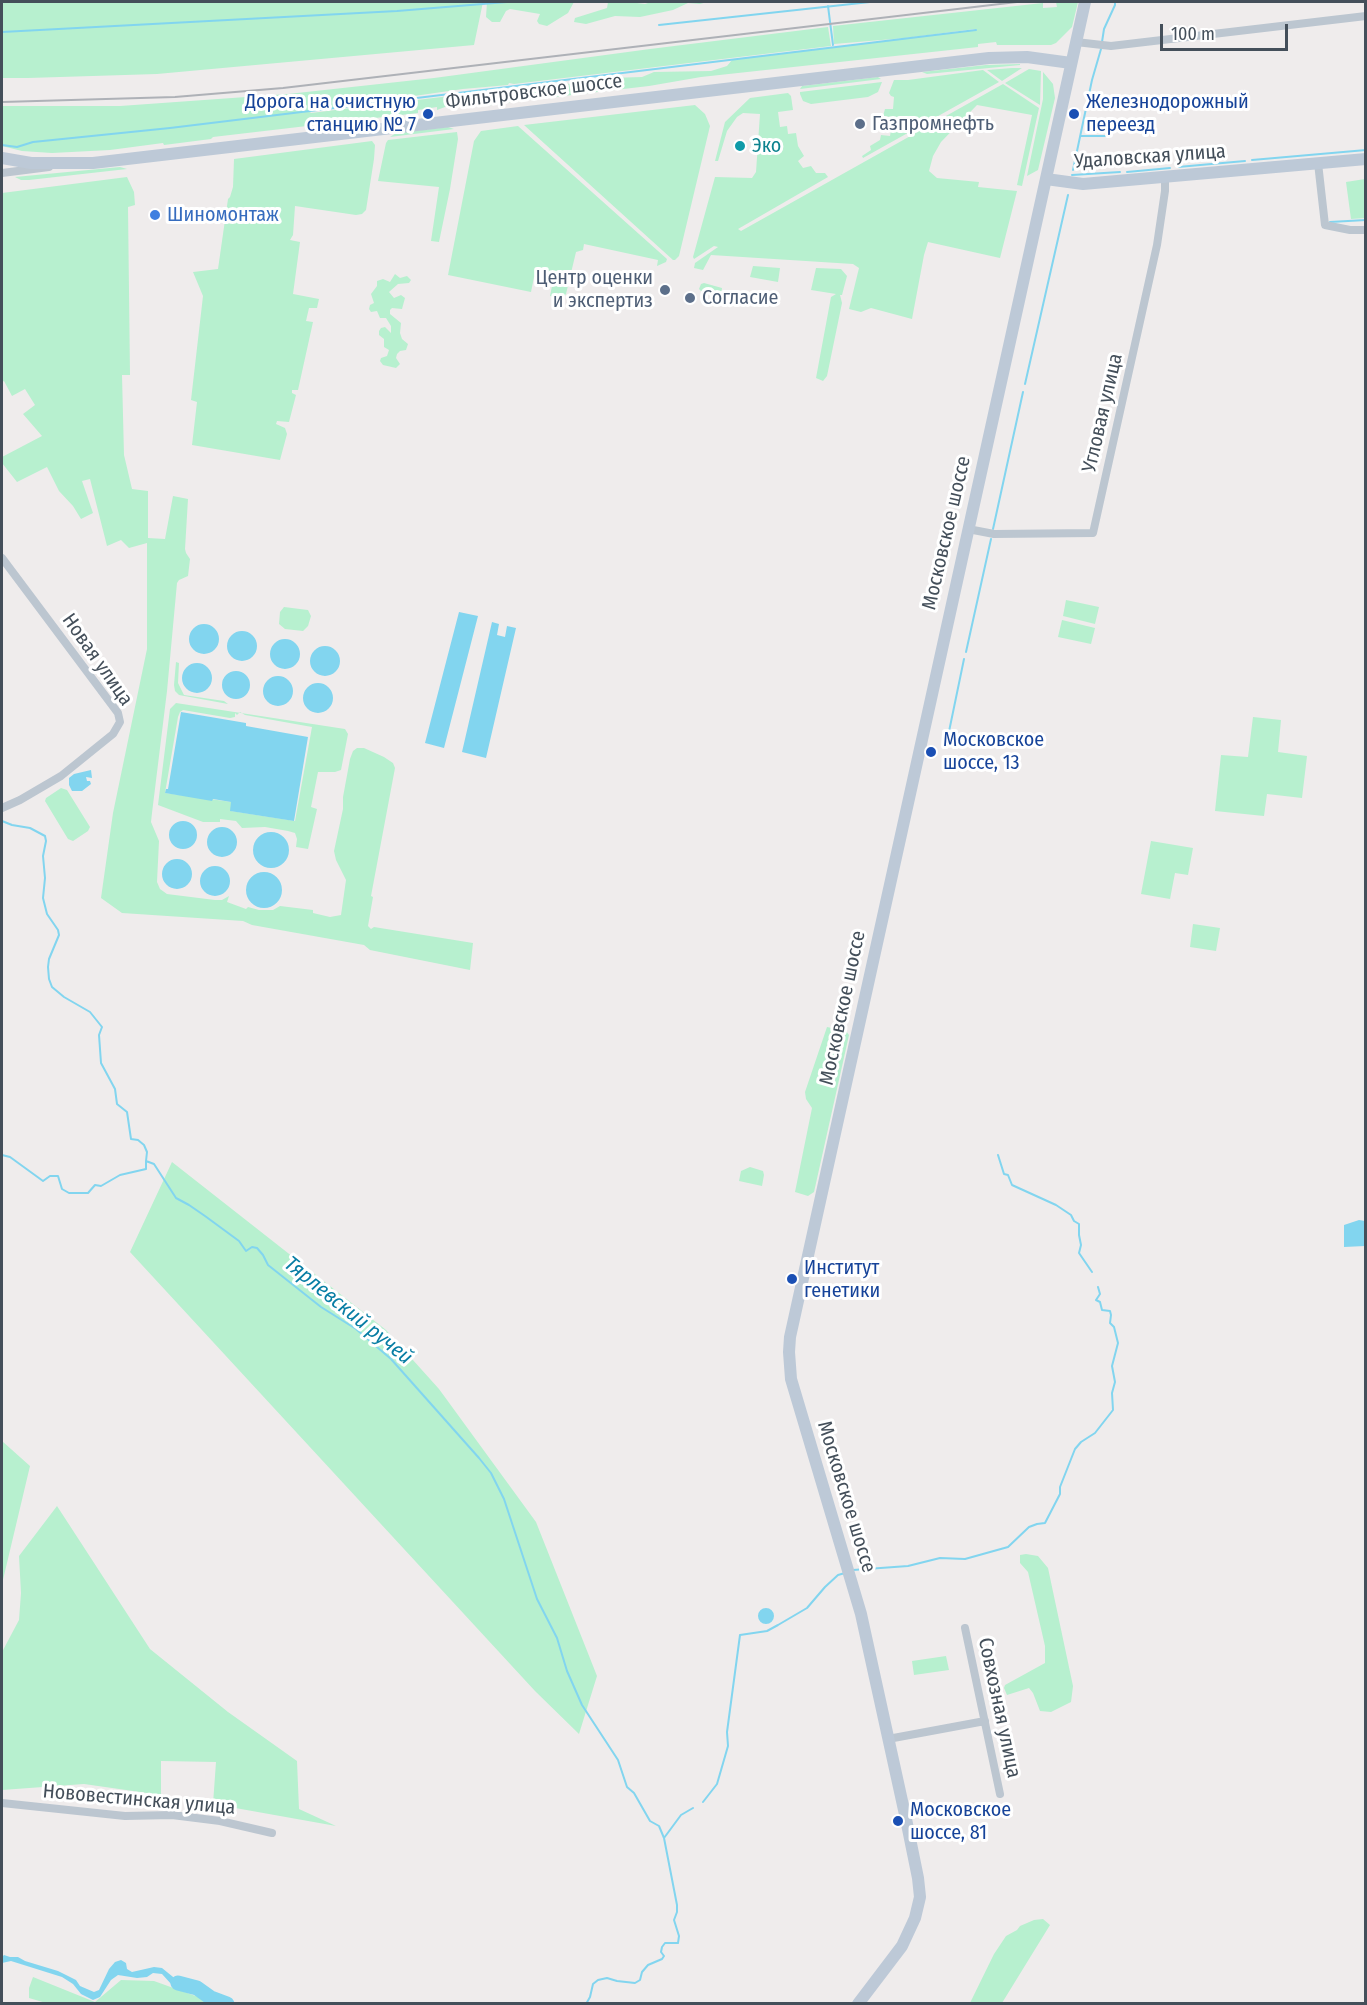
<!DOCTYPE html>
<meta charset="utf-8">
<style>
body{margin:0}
#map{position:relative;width:1367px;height:2005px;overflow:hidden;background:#efecec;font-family:"Fira Sans Condensed",sans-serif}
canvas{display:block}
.frame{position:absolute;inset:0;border:3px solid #444f5a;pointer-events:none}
.scale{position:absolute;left:1160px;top:24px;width:128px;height:27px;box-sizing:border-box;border:3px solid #444f5a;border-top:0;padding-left:8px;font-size:18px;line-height:21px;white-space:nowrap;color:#444f5a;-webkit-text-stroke:4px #fff;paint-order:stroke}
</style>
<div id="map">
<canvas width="1367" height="2005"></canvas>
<div class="frame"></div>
<div class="scale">100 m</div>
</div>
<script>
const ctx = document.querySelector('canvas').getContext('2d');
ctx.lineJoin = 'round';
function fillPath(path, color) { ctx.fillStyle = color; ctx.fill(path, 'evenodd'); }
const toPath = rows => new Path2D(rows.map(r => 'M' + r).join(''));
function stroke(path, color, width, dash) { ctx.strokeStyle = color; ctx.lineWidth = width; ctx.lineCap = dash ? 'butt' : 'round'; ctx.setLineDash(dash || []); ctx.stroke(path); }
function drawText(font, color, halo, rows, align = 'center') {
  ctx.font = font + ' "Fira Sans Condensed",sans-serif'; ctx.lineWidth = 6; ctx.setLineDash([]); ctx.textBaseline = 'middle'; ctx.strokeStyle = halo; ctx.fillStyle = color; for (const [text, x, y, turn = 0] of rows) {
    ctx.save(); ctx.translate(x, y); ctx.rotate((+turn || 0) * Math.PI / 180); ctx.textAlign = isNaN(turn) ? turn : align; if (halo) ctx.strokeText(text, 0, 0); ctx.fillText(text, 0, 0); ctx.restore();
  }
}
fillPath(toPath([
 [2,2,483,2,474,45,157,74,28,78,2,78],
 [487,2,574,2,568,13,547,26,539,24,537,21,540,14,510,9,506,11,500,22,492,22,486,17],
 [608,2,629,2,645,4,651,2,707,2,700,4,688,3,673,10,640,17,615,16,586,24,574,22,575,18,607,8],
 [1056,2,1078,2,1072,27,1056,43,1051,45,997,45,996,42,978,44,978,47,701,77,649,86,503,103,504,97,511,87,522,87,534,90,558,83,572,84,581,82,597,84,610,78,642,77,654,72,711,71,727,66,732,60,977,30,975,29,905,38,834,44,833,26,1043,3,1043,8,1057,7],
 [828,27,831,46,514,84,509,83,508,85,463,89,309,111,311,113,507,89,501,97,500,104,484,106,445,107,437,110,437,107,418,110,418,113,213,137,211,139,164,145,163,143,110,150,52,153,22,151,2,146,2,106,120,106,288,94,434,78,650,49],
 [1020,64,1020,65,927,74,922,72,986,65],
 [1022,68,1002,81,987,70,1012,68],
 [1029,69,1041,71,1040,105,1005,83],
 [983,70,999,82,863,158,862,156,871,150,870,146,880,140,881,135,890,136,891,130,888,130,890,117,883,116,885,109,893,109,894,97,891,96,889,93,894,80,908,80],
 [1043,72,1053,84,1055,98,1038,170,1027,176,1043,99],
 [878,77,881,79,800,89,802,86],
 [882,82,878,92,868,97,811,104,803,101,800,94,800,92],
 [1003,84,1039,108,1022,186,1017,185,1032,115,977,105,941,142,933,156,929,171,937,178,979,182,978,187,1017,191,1000,258,928,242,924,255,912,319,871,308,861,312,849,309,859,268,853,264,711,255,703,270,694,268,695,263,718,247,714,246,694,259,693,257,715,177,752,178,756,172,760,114,743,113,737,117,727,131,718,161,715,161,725,122,750,98,788,93,791,96,793,110,778,112,780,127,787,126,788,134,796,133,798,146,804,156,798,161,803,168,811,166,816,173,825,173,828,177,738,229,741,231],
 [695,105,705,114,710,126,679,256,675,260,673,260,524,125],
 [518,126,667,259,666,262,657,266,658,260,584,244,583,250,576,252,566,294,561,299,550,296,553,281,534,277,531,292,448,275,474,141,481,131],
 [448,127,454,129,390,137,396,133],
 [457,132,458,139,450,189,439,242,431,241,439,187,378,181,386,143,388,140],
 [372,141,375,145,374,159,366,210,362,214,356,215,295,206,293,235,290,240,300,242,293,294,319,299,317,308,309,308,306,321,313,322,298,390,292,390,292,393,296,395,289,422,277,421,276,424,285,428,287,434,280,460,192,445,197,402,191,400,203,296,193,272,218,269,228,199,230,197,233,187,234,159],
 [120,167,127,169,29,180,21,180,15,177],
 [127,177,134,192,135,205,128,207,130,375,122,375,124,455,132,489,148,491,148,538,165,539,173,496,188,499,185,549,186,553,190,559,188,576,179,580,177,583,167,691,152,813,151,822,159,841,157,882,160,889,167,894,215,900,222,900,229,896,227,902,246,909,248,907,259,910,273,910,280,906,313,910,313,913,330,917,341,915,346,880,336,860,334,851,343,809,343,797,350,759,353,751,357,748,364,748,384,757,393,763,395,768,371,896,373,897,368,926,371,929,374,927,473,943,470,970,370,950,364,945,252,925,243,921,122,913,101,898,113,813,147,649,147,543,129,548,121,540,107,546,90,479,82,481,93,513,81,519,73,506,59,491,47,467,17,482,2,463,2,457,42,436,23,414,35,405,25,389,12,396,4,381,2,382,2,193],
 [1365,179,1365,218,1351,219,1346,182],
 [753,266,780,268,778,282,750,277],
 [816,268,841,269,847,276,842,295,840,295,842,303,827,376,823,381,816,378,831,297,836,294,811,290],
 [395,274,400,278,407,276,411,280,409,283,398,284,389,292,394,298,401,295,405,298,402,309,392,308,390,310,390,314,401,323,400,333,402,339,408,344,406,350,400,351,397,354,396,358,400,364,396,368,383,365,380,361,381,358,387,356,389,350,384,347,384,339,379,335,379,331,381,328,385,327,391,333,391,326,386,318,380,318,377,311,371,312,369,309,370,305,374,303,371,294,377,286,377,281,383,279,390,282],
 [704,283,722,288,721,296,717,297,701,291,699,289,701,284],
 [1066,600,1099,607,1095,624,1063,616],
 [284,607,308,610,311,616,308,626,303,631,285,629,279,624,280,612],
 [1062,620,1095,628,1091,644,1058,637],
 [176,662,179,663,178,683,184,695,224,701,228,704,179,695,175,691,174,685],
 [176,703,345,729,348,734,341,770,335,772,318,772,311,807,317,809,308,849,296,847,297,839,295,833,288,831,265,827,242,828,236,821,220,819,220,822,203,822,158,805,170,709],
 [183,710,230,718,235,717,235,713,237,715,240,712,245,715,312,727,295,821,231,811,232,802,165,793,178,717,180,712],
 [1253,717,1281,720,1278,752,1307,756,1302,798,1267,794,1264,816,1215,811,1221,755,1248,757],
 [61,788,67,790,90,827,88,831,73,841,68,839,45,801,46,798],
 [1151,841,1193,848,1188,875,1175,873,1170,899,1141,894],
 [1193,924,1220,928,1216,951,1190,947],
 [827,1027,846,1031,849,1035,814,1192,808,1196,795,1192,812,1108,806,1099,805,1092],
 [172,1162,386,1330,439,1389,536,1522,597,1676,579,1734,535,1691,130,1252],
 [750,1167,763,1171,764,1175,762,1186,739,1181,741,1171],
 [2,1441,30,1466,2,1584],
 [57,1506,150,1649,228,1712,297,1761,299,1809,336,1826,213,1804,216,1762,161,1761,161,1795,84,1784,2,1790,2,1652,19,1620,21,1593,19,1556],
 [1026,1554,1038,1556,1048,1568,1073,1686,1071,1702,1051,1712,1040,1711,1033,1693,1029,1688,1007,1695,1004,1688,1005,1685,1045,1663,1045,1646,1028,1572,1020,1563,1020,1555],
 [946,1656,949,1670,914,1675,912,1661],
 [1043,1919,1050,1925,1002,2003,970,2003,994,1954,1006,1936,1017,1930,1020,1926,1034,1920],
 [33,1977,95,2002,121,1980,154,1981,215,2003,46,2003,29,1998,29,1988]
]), '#b7f0cf');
fillPath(toPath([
 [459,612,478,616,444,748,425,743],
 [492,622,499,624,497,635,505,637,507,626,516,628,486,758,462,752],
 '189 639a15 15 0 1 1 30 0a15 15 0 1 1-30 0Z',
 '227 646a15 15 0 1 1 30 0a15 15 0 1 1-30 0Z',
 '270 654a15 15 0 1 1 30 0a15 15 0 1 1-30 0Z',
 '310 661a15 15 0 1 1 30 0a15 15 0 1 1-30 0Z',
 '182 678a15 15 0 1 1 30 0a15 15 0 1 1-30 0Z',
 '222 685a14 14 0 1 1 28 0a14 14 0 1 1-28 0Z',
 '263 691a15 15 0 1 1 30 0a15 15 0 1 1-30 0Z',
 '303 698a15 15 0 1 1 30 0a15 15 0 1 1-30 0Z',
 [181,712,246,723,246,726,308,737,294,821,230,811,231,802,213,799,212,801,165,793,166,789,168,789],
 [91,770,92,778,86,777,87,781,90,781,91,784,82,791,72,791,69,785,69,778,74,774],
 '169 835a14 14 0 1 1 28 0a14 14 0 1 1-28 0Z',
 '207 842a15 15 0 1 1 30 0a15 15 0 1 1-30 0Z',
 '253 850a18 18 0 1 1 36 0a18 18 0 1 1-36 0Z',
 '162 874a15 15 0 1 1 30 0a15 15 0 1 1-30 0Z',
 '200 881a15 15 0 1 1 30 0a15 15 0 1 1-30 0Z',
 '246 890a18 18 0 1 1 36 0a18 18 0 1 1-36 0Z',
 [1359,1220,1365,1221,1365,1246,1344,1247,1344,1225],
 '758 1616a8 8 0 1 1 16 0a8 8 0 1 1-16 0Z',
 [4,1955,10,1957,18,1957,25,1961,58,1971,76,1980,80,1986,94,1992,99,1990,109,1969,115,1962,121,1960,126,1963,127,1969,132,1972,154,1967,162,1968,178,1981,196,1986,197,1993,172,1985,162,1974,153,1973,147,1977,137,1978,118,1975,111,1980,100,1997,93,2000,81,1994,73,1984,62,1977,11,1961,2,1963,2,1957]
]), '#82d5ef');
stroke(toPath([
 [828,6,833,45],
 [659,25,870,2],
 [2,32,397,11,507,2],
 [1102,42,1104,29,1115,5,1115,2],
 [1081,136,1111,136],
 [2,145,17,147,33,142,170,128,976,30],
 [1252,160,1366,150],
 [1178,167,1245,161],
 [1073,170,1092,80,1101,49],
 [1127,172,1170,168],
 [1072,175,1120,172],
 [1330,222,1366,220],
 [1025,384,1068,195],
 [993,529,1023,392],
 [966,652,991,539],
 [946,746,964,659],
 [2,821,12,825,30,828,45,836,46,841,43,856,45,878,43,898,47,914,58,930,59,935,49,959,48,967,49,979,52,987,64,997,90,1012,102,1027,99,1035,101,1063,115,1089,117,1104,127,1112,131,1139,138,1140,144,1145,147,1152,146,1161,154,1164,176,1198,189,1205,205,1216,239,1241,246,1251,252,1247,257,1248,263,1255,268,1265,321,1307,356,1329,391,1359,479,1458,491,1473,504,1499,537,1599,557,1638,567,1671,582,1705,618,1760,627,1787,634,1793,650,1821,659,1826,664,1838,677,1905,677,1912,674,1920,679,1936,678,1943,665,1943,662,1947,661,1952,664,1956,662,1959,648,1965,642,1972,640,1980,635,1983,617,1981,607,1978,598,1980,593,1984,590,1997,586,2004],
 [2,1155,10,1157,43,1181,50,1176,58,1176,62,1189,69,1193,88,1193,95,1185,101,1186,120,1175,146,1169,146,1161],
 [998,1155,1004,1174,1008,1175,1012,1185,1056,1205,1071,1215,1074,1221,1079,1224,1079,1235,1081,1245,1079,1253,1092,1272],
 [853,1570,908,1566,940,1558,965,1559,1008,1547,1029,1527,1037,1524,1045,1523,1060,1494,1060,1487,1075,1449,1081,1442,1095,1433,1113,1410,1112,1393,1115,1382,1112,1366,1118,1343,1114,1327,1110,1323,1111,1315,1110,1311,1102,1310,1100,1302,1096,1300,1100,1294,1098,1287],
 [703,1802,717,1784,728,1746,727,1732,740,1635,767,1631,778,1625,807,1608,825,1587,838,1575,845,1573],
 [664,1838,681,1815,693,1808]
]), '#82d5ef', 2);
stroke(toPath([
 [178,1983,197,1988,211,1998,227,2004]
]), '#82d5ef', 15);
stroke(toPath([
 [1076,42,1111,46,1366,16],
 [1318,163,1325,225,1350,230,1366,230],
 [2,173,49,167],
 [968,529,994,534,1093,533,1157,245,1165,191,1165,177],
 [2,558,118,713,120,722,113,734,61,776,20,800,2,808],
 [965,1628,1000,1794],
 [888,1739,985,1721],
 [2,1803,125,1816,172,1815,220,1821,272,1833]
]), '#bcc6d0', 8);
stroke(toPath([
 [2,158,31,163,93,163,989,58,1027,57,1071,63],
 [1046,179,1083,184,1366,159],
 [858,2004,902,1946,915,1918,920,1897,918,1878,906,1819,861,1614,791,1379,789,1352,790,1337,1085,2]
]), '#bdc9d7', 12);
stroke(toPath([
 [2,102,175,97,283,88,1017,2]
]), '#aeb1b7', 2);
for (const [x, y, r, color] of [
 [428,114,6,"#1a4fb4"],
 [1074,114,6,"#1a4fb4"],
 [860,124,6,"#5c6f8a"],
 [740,146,6,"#0f9aa8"],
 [155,215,6,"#3f7fe0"],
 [665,290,6,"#5c6f8a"],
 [690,298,6,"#5c6f8a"],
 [931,752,6,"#1a4fb4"],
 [792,1279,6,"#1a4fb4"],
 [898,1821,6,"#1a4fb4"]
]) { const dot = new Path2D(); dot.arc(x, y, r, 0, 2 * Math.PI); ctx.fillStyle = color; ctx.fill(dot); stroke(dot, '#fff', 2); }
drawText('20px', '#444f5a', '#fff', [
 ["Фильтровское шоссе",534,92,-7],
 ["Удаловская улица",1150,157,-4],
 ["Угловая улица",1103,413,-77],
 ["Московское шоссе",947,533,-77],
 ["Новая улица",97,660,55],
 ["Московское шоссе",843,1008,-78],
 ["Московское шоссе",846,1497,73],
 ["Совхозная улица",999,1708,78],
 ["Нововестинская улица",139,1800,5]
]);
drawText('20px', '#164399', '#fff', [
 ["Дорога на очистную",416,102,"right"],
 ["станцию № 7",416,125,"right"],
 ["Железнодорожный",1086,102],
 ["переезд",1086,125],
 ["Московское",943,740],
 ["шоссе, 13",943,763],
 ["Институт",804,1268],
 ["генетики",804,1291],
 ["Московское",910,1810],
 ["шоссе, 81",910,1833]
], 'left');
drawText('20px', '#4e5e75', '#fff', [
 ["Газпромнефть",872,124],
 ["Центр оценки",653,278,"right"],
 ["и экспертиз",653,301,"right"],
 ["Согласие",702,298]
], 'left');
drawText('20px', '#0d838f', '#fff', [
 ["Эко",752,146]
], 'left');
drawText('20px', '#366cbe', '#fff', [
 ["Шиномонтаж",167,215]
], 'left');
drawText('italic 21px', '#077da4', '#fff', [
 ["Тярлевский ручей",348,1311,39]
]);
</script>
